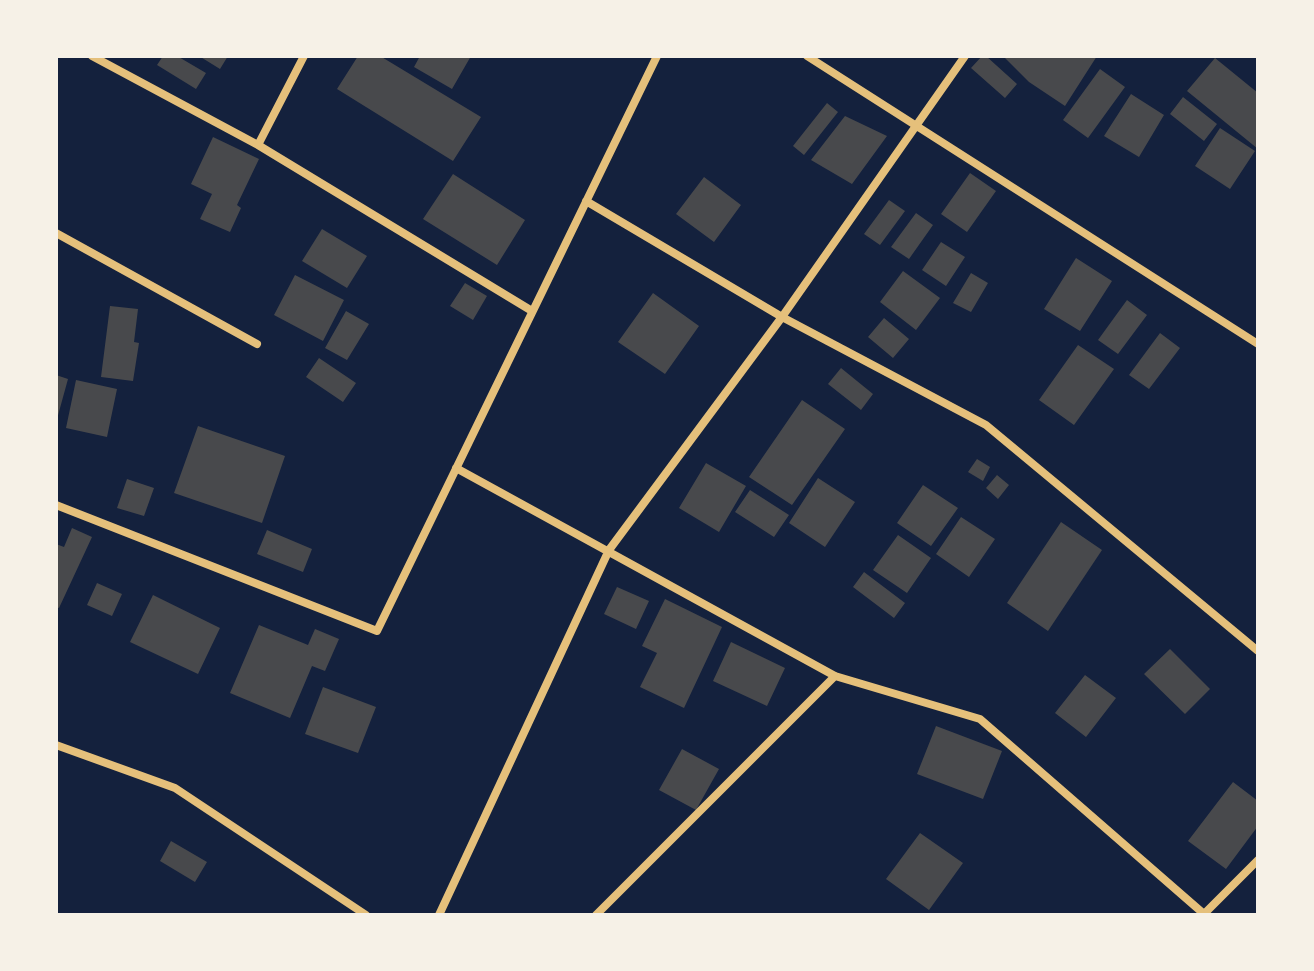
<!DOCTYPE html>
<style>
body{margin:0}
#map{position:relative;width:1314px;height:971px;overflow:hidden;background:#14213d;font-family:"Asap Condensed",sans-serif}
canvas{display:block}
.frame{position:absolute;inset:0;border:58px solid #f6f1e7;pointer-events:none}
</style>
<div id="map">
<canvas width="1314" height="971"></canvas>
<div class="frame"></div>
</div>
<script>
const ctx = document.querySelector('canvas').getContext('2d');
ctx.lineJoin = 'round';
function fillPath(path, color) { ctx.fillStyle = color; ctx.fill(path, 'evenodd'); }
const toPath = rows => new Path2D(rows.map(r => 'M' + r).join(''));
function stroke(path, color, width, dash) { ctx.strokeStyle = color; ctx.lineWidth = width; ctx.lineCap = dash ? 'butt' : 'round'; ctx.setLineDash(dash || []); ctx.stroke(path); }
fillPath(toPath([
 [163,56,177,56,206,73,196,89,157,65],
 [199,56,228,56,220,69],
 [358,56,380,56,481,117,453,161,337,89],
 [420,56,471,56,452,89,414,67],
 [982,56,986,56,1017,84,1005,98,971,68],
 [1003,56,1097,56,1065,106,1029,82],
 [1215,58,1258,93,1258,149,1187,91],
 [1100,69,1125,87,1088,138,1063,120],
 [1131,94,1164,115,1139,157,1104,136],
 [1183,97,1217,124,1204,141,1170,114],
 [827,103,838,112,804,155,793,146],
 [845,116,887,136,852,184,811,160],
 [1220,128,1255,151,1230,189,1195,166],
 [213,137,259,159,237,205,241,208,230,232,200,219,212,194,191,184],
 [970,173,996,191,967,232,941,214],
 [453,174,525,220,497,265,423,219],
 [704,177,741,205,714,242,676,214],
 [889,200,905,211,880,245,864,234],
 [916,213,933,225,909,259,891,247],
 [322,229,367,256,347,288,302,261],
 [941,242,965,257,946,286,922,270],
 [1076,258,1112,281,1080,331,1044,309],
 [903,271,940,298,916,330,880,302],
 [971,273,988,283,971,312,953,303],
 [295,275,344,300,323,341,274,315],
 [465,283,487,296,473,320,450,306],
 [653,293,699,326,665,374,618,342],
 [1127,300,1147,315,1118,354,1098,340],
 [110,306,138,309,134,342,139,343,133,381,101,377],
 [346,311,369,324,347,360,325,348],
 [884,318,909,339,893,358,868,337],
 [1160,333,1180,348,1149,389,1129,375],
 [1078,345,1114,369,1074,425,1039,400],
 [319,358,356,383,343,402,306,377],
 [841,368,873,394,861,410,828,384],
 [56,375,68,379,57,419,56,419],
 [76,380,117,389,107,437,66,428],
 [802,400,845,429,792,505,749,477],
 [198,426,285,456,262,523,174,493],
 [977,459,990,467,983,481,968,472],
 [706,463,746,486,719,532,679,508],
 [997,475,1009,485,998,499,986,488],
 [818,478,855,502,825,547,789,523],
 [127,479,154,488,144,516,117,508],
 [923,485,958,508,931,546,897,523],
 [750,490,789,515,774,537,735,512],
 [961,517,995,539,969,577,936,554],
 [1061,522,1102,550,1048,631,1007,603],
 [72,528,92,537,59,608,56,607,56,544,64,547],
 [267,530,312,549,303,572,257,554],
 [898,535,931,558,907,593,873,570],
 [864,572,905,603,894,618,853,587],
 [97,583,122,594,112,616,87,605],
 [617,587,649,601,636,629,604,614],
 [153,595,220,628,198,674,130,642],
 [665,599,722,627,684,708,640,687,657,653,642,646],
 [259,625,308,645,315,629,339,639,325,671,312,666,290,718,230,693],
 [731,642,785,668,767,706,713,681],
 [1170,649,1210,689,1185,714,1144,674],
 [1085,675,1116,698,1086,737,1055,713],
 [323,687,376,707,358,753,305,734],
 [936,726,1002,751,983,799,917,774],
 [682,749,719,769,696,810,659,790],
 [1233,782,1258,801,1258,826,1226,869,1188,841],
 [920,833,963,863,929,910,886,879],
 [171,841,207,862,195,882,160,861]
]), '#48494c');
stroke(toPath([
 [92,56,258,145,532,311],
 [807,56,1258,344],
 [258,145,304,56],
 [586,201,782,317,986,425,1258,651],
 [56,233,257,344],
 [456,468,835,676,980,719,1204,914],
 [56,505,377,631,657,56],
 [56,745,175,788,366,915],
 [439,915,609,550,782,317,965,56],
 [596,915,835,676],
 [1203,915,1258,860]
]), '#e5c07b', 8);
</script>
